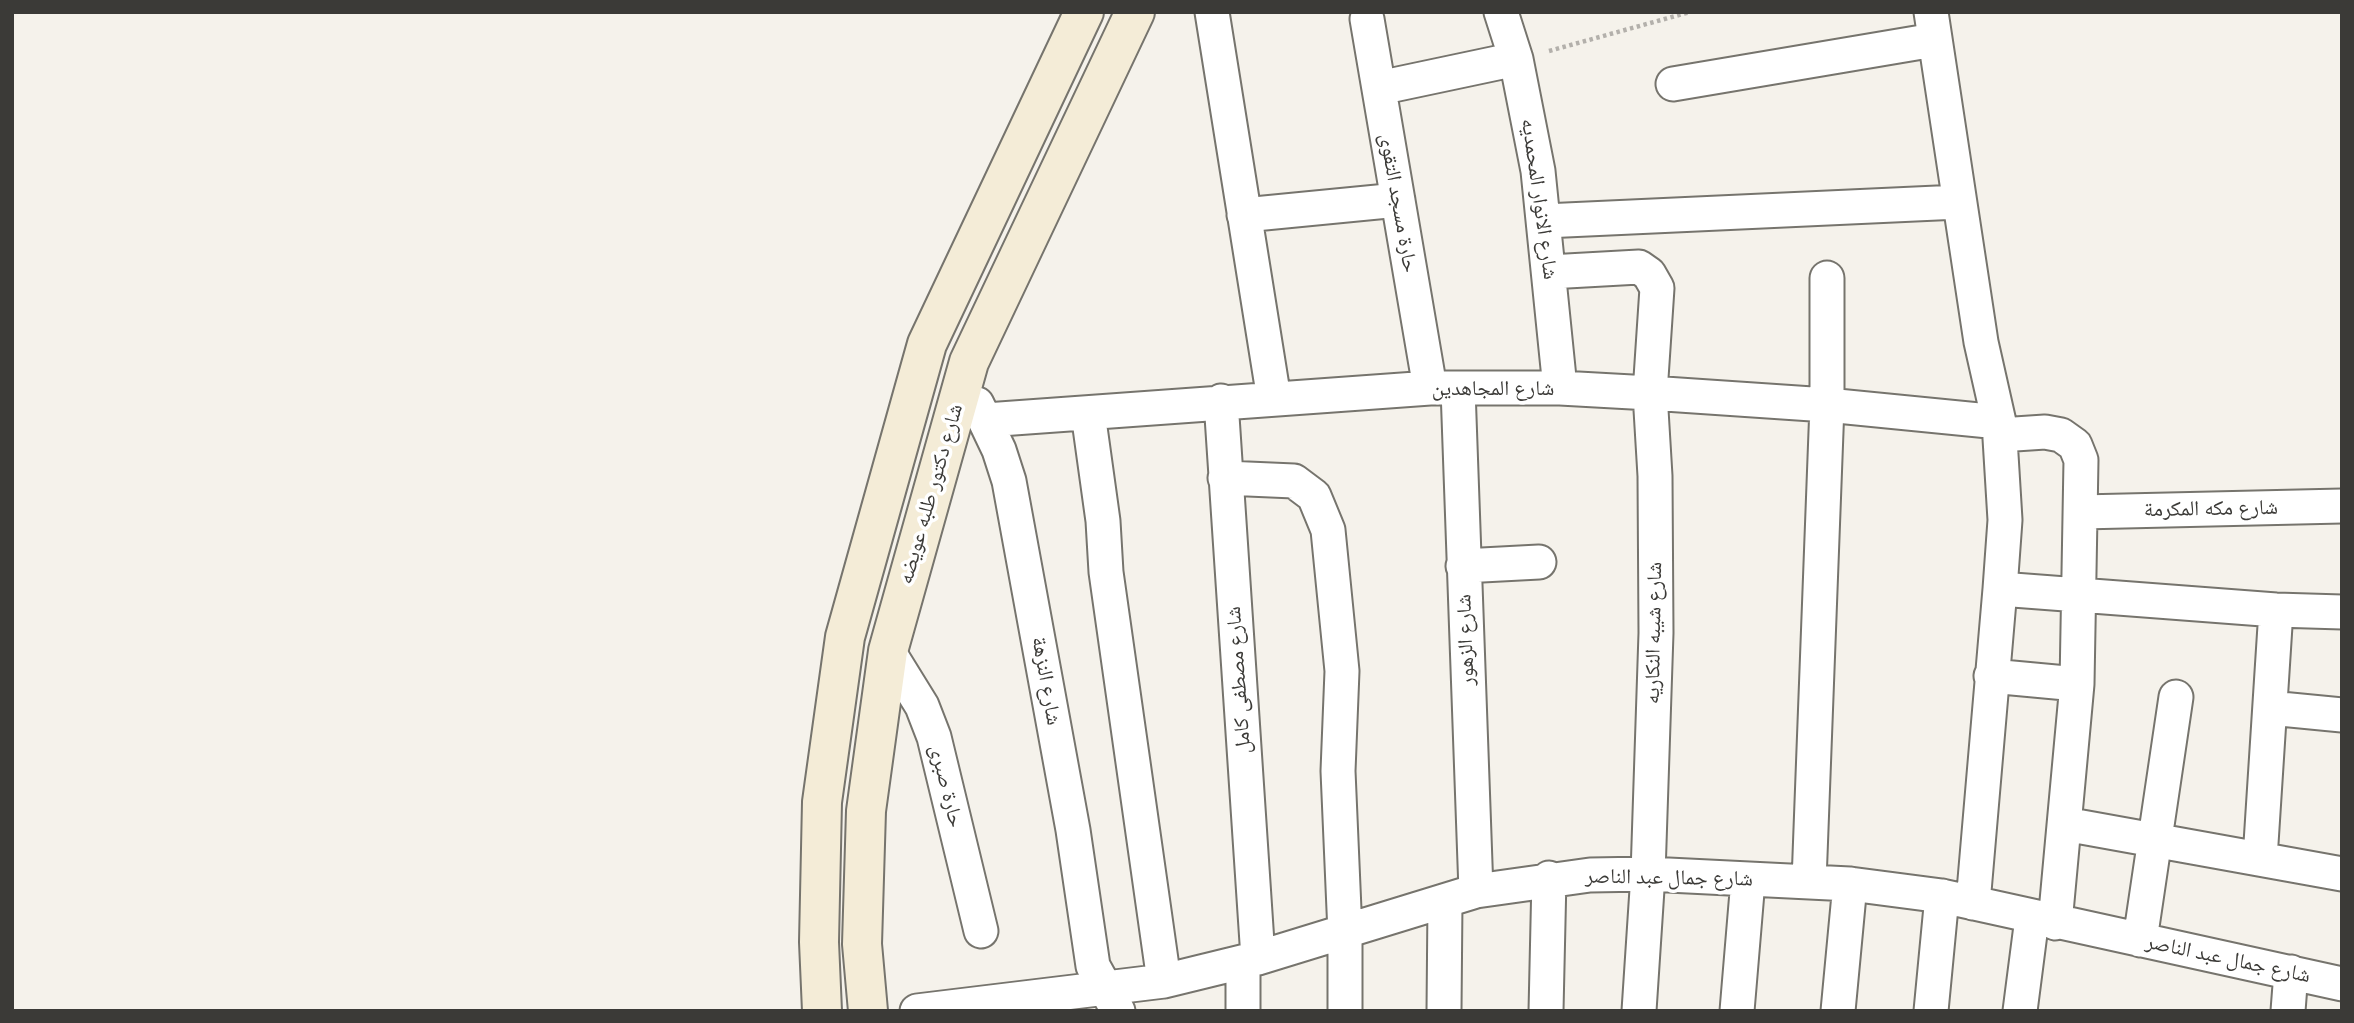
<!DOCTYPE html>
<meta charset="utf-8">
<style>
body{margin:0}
#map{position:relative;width:2354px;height:1023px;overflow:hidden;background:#f5f2eb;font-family:"PT Serif",serif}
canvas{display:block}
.frame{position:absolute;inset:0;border:14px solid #3b3a37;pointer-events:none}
</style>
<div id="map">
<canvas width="2354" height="1023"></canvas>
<div class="frame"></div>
</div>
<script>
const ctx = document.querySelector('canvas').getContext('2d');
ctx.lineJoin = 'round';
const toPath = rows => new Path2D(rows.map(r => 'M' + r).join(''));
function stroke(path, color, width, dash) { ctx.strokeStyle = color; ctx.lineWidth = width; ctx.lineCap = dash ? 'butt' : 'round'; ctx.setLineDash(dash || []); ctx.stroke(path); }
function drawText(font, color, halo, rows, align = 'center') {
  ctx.font = font + ' "PT Serif","Noto Naskh Arabic",serif'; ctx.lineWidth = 7; ctx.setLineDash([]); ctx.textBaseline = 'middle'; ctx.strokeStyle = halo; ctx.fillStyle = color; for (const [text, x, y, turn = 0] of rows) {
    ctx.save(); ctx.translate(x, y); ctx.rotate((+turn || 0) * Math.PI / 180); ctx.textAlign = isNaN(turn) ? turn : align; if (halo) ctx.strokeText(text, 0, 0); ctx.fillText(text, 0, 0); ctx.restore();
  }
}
const street = toPath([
 [1212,12,1274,399],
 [1501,12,1516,59,1538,171,1560,388],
 [1931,12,1981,342,1999,422,2005,520,2000,589],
 [1367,19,1430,388],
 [1673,84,1934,40],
 [1379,88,1516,59],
 [1244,215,1398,200],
 [1544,221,1959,202],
 [1549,272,1639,267,1649,274,1657,288,1650,393,1655,476,1656,633,1648,874,1639,1011],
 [1458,389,1476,891],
 [1221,401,1258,958],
 [977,404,999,450,1009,481,1073,830,1093,966,1118,1011],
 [1088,413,1103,521,1106,572,1164,981],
 [986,420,1430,388,1560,388,1650,393,1827,405,1999,422],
 [2000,435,2045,432,2061,435,2075,445,2081,460,2077,684,2055,923],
 [1225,478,1294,481,1314,496,1328,530,1342,671,1338,771,1345,933,1345,1011],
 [2081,512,2342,506],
 [1463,566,1539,562],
 [888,651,922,706,934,737,981,931],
 [1991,676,2077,684],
 [2270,708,2342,715],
 [2065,824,2342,874],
 [2260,859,2276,610],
 [1809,882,1827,405,1827,278],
 [1973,903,2000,589,2276,610,2342,612],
 [2140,940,2176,697],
 [917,1011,1164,981,1258,958,1476,891,1590,875,1648,874,1850,884,1942,896,2342,984],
 [1243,1011,1243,962],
 [1444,1011,1445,902],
 [1546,1011,1549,878],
 [1737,1011,1748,880],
 [1838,1011,1850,884],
 [1931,1011,1942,896],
 [2020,1011,2032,918],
 [2288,1011,2291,972]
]);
const secondary = toPath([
 [822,1011,819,942,822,802,845,637,927,344,1084,12],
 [868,1011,862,944,866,811,888,651,969,362,1135,12]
]);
stroke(street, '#76746d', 37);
stroke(secondary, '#76746d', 42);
stroke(toPath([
 [1549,51,1690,12]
]), '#b3b0ab', 4.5, [3.5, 3.5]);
stroke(street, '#fff', 33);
stroke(secondary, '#f4ecd7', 38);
drawText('21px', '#3b3a37', '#fff', [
 ["شارع الانوار المحمديه",1539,199,82],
 ["حارة مسجد التقوى",1398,203,80],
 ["شارع المجاهدين",1493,389],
 ["شارع دكتور طلبه عويضه",931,494,-74],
 ["شارع مكه المكرمة",2211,509,-1],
 ["شارع شيبه النكاريه",1654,633,-89],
 ["شارع الزهور",1466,640,-92],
 ["شارع مصطفى كامل",1239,680,-94],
 ["شارع النزهة",1046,681,80],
 ["حارة صبرى",946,786,76],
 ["شارع جمال عبد الناصر",1669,878,1],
 ["شارع جمال عبد الناصر",2228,959,12]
]);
</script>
